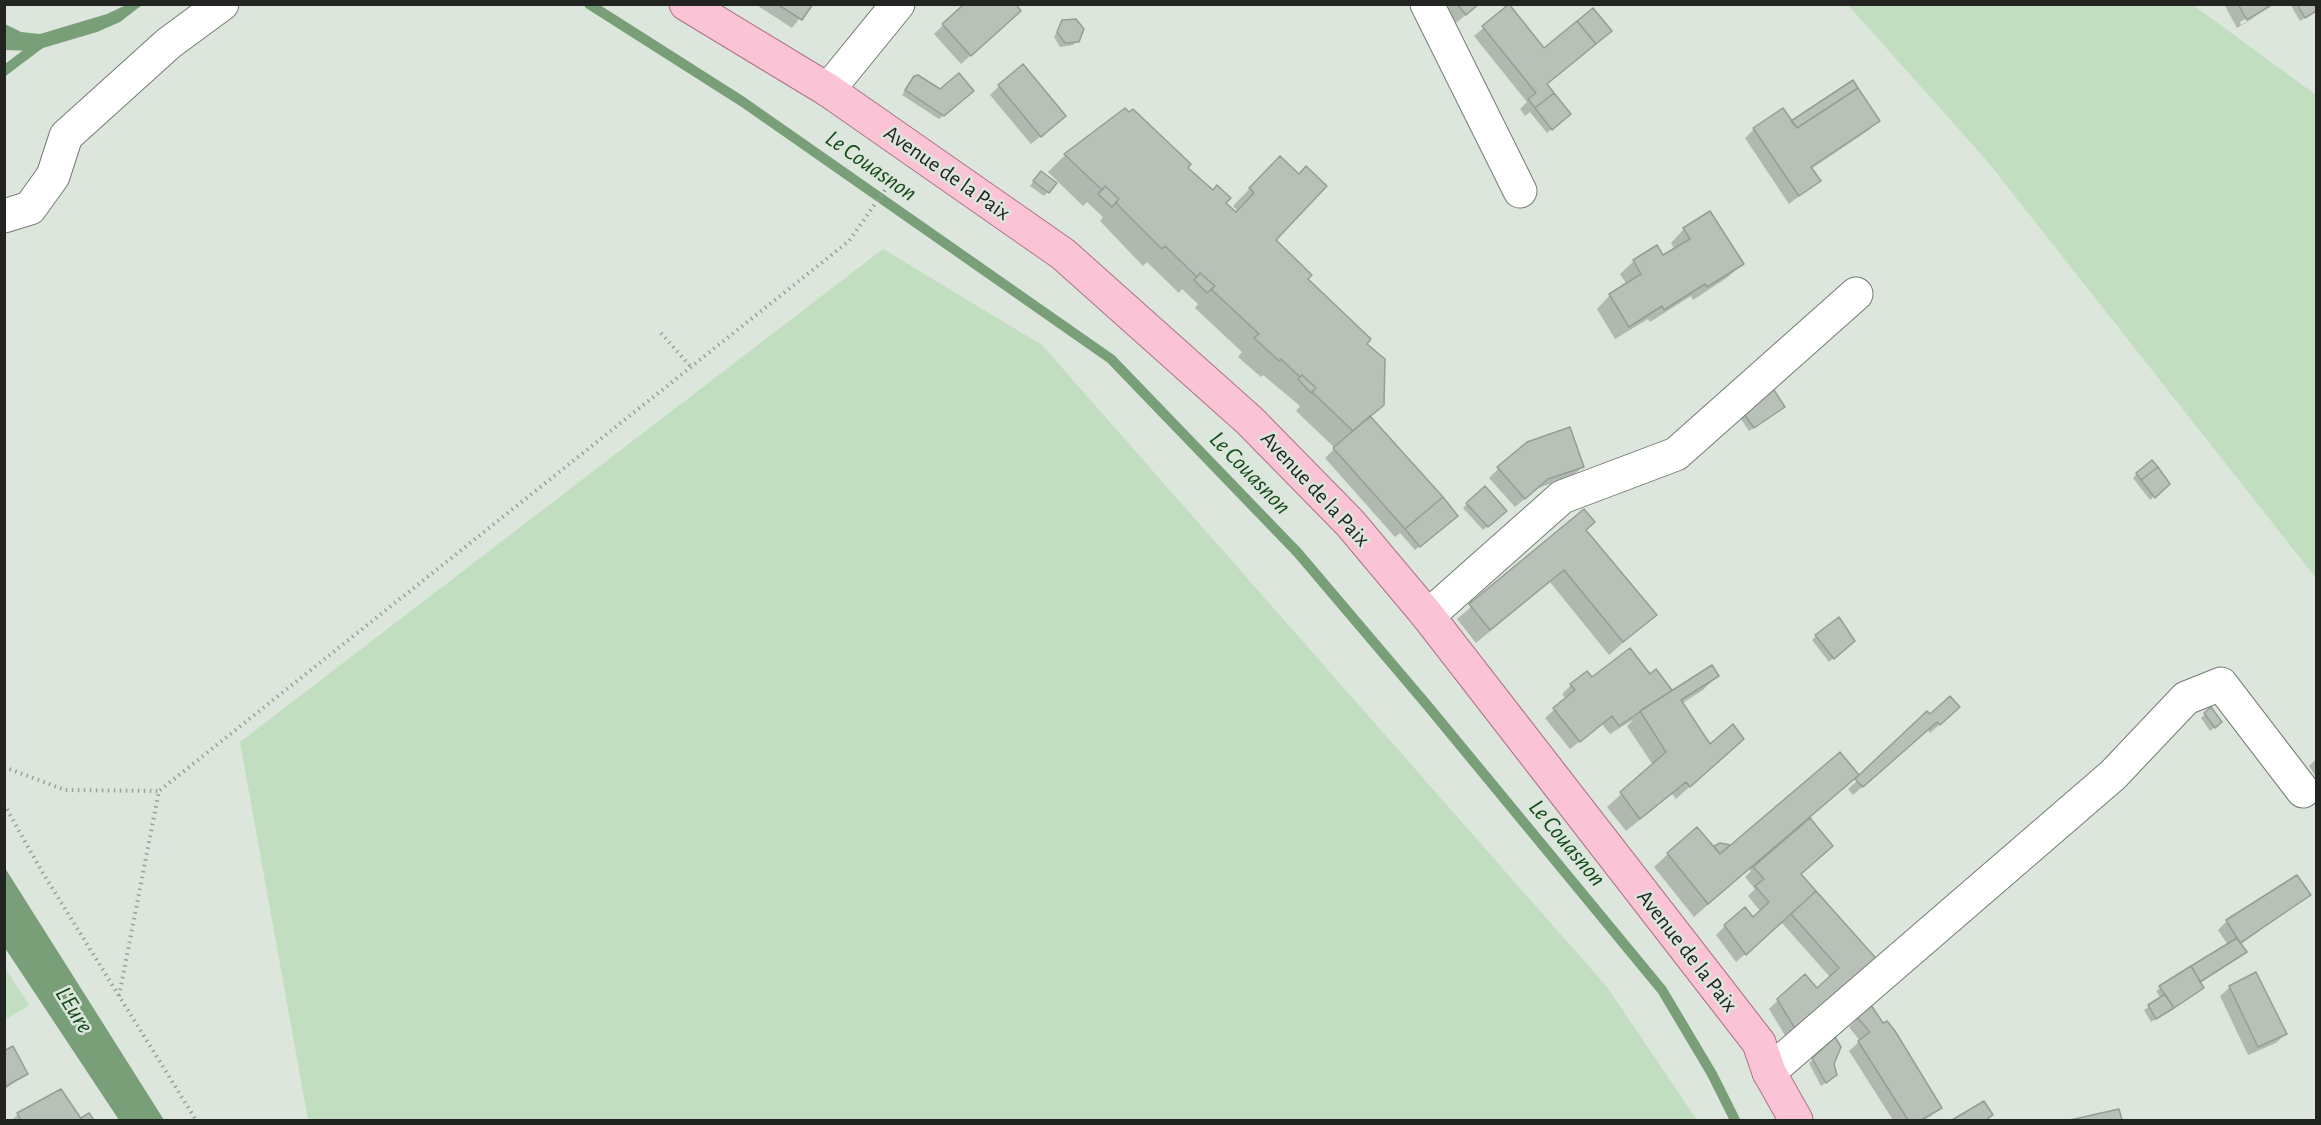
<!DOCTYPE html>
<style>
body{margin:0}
#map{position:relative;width:2321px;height:1125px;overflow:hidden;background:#dce6dc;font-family:"Alegreya Sans",sans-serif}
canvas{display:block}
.frame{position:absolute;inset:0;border:6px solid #212420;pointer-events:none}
</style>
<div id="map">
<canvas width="2321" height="1125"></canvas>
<div class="frame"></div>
</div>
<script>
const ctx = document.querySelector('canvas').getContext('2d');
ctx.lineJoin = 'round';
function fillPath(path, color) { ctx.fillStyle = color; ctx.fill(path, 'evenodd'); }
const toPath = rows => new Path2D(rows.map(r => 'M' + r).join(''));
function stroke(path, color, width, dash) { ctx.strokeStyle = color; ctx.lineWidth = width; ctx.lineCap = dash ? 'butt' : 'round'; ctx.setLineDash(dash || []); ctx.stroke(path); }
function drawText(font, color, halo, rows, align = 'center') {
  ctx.font = font + ' "Alegreya Sans",sans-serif'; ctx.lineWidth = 5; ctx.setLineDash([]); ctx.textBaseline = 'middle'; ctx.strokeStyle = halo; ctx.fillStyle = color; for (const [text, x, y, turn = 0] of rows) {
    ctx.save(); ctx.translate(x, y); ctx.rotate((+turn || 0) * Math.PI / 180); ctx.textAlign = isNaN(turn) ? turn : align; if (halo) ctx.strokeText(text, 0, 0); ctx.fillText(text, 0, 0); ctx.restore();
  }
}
fillPath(toPath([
 [1848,5,2193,5,2316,95,2316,578,1987,161],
 [883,249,1042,345,1607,987,1697,1120,308,1120,240,742],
 [5,968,29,1005,5,1020,4,1019]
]), '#c2dec1');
fillPath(toPath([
 [126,5,142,5,120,22,97,32,33,51,5,50,5,24,21,32,40,34,107,14],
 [5,868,164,1120,119,1120,5,948]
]), '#789f78');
fillPath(toPath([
 [755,4,811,4,792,28],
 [1441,4,1479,4,1456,23],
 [2224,4,2270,4,2240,22,2241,25,2277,4,2237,28],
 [2290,4,2316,4,2316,11,2300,21],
 [1509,6,1544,50,1591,47,1545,85,1564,118,1547,133,1530,112,1525,116,1520,109,1527,102,1474,36],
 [1010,20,961,64,934,34,943,25],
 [1063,21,1077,41,1073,45,1060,47,1054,37],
 [910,82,940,91,968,95,939,119,902,95],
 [999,86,1055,125,1031,144,990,95],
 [1124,110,1236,214,1238,211,1233,206,1263,175,1274,240,1365,345,1382,405,1370,417,1452,520,1415,550,1400,533,1395,537,1325,458,1335,448,1296,411,1300,406,1263,375,1261,377,1238,357,1242,352,1195,308,1198,304,1182,289,1179,293,1147,262,1143,266,1100,221,1103,217,1087,202,1083,206,1048,172,1065,155],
 [1878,121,1869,130,1811,169,1819,181,1789,204,1745,138,1754,129,1791,123],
 [1037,177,1048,192,1044,196,1030,186],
 [1684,229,1742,264,1728,277,1693,300,1691,296,1650,322,1648,319,1615,339,1597,309,1610,295,1627,285,1620,274,1634,261,1663,257,1675,250,1671,243],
 [1735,410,1779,411,1749,431],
 [1582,467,1573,476,1538,488,1515,507,1489,478,1498,469],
 [2137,474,2168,483,2150,500,2133,478],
 [1467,504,1501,515,1483,530,1463,508],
 [1584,511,1585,530,1655,615,1609,655,1550,582,1476,643,1457,619],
 [1816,636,1853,640,1829,662,1812,640],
 [1649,676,1670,690,1664,696,1717,676,1703,690,1681,704,1710,746,1742,739,1676,799,1672,794,1626,831,1607,807,1653,765,1627,726,1634,719,1610,734,1602,724,1570,749,1545,718,1566,699,1562,694,1571,685,1592,679],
 [2211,709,2216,726,2210,731,2201,718],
 [1930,716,1949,716,1930,733,1928,730,1853,795,1848,789],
 [2316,759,2316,777,2309,766],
 [1808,818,1831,846,1800,874,1879,964,1789,1042,1769,1009,1778,1000,1816,990,1830,977,1782,923,1736,962,1716,935,1725,926,1752,919,1761,912,1748,896,1755,889,1745,877,1751,871,1749,869,1694,917,1654,867,1668,854,1720,845,1722,854],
 [2309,895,2240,945,2245,952,2199,982,2198,991,2151,1022,2144,1010,2161,998,2156,991,2228,945,2218,930,2227,921],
 [2255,974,2285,1034,2276,1043,2248,1055,2220,996,2230,987],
 [1858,1018,1940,1107,1931,1116,1924,1120,1893,1120,1849,1051,1860,1041,1849,1027],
 [1834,1040,1831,1079,1821,1086,1809,1063],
 [4,1052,26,1074,4,1090],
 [60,1090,79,1120,12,1120,18,1114],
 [2118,1110,2121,1120,2076,1120]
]), '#0003');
stroke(toPath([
 [589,4,743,102,1111,359,1298,553,1427,705,1662,990,1712,1074,1735,1120],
 [4,71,41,43]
]), '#789f78', 10);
const building = toPath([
 [777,4,813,4,802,20,777,4],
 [964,4,1016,4,1021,11,971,56,942,24,964,4],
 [1457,4,1479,4,1466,15,1457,4],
 [1509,4,1544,48,1577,21,1596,44,1547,84,1554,93,1535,108,1528,99,1536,93,1482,26,1509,4],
 [2238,4,2273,4,2247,20,2238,4],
 [2297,4,2316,4,2316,11,2305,18,2297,4],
 [1593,8,1612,31,1596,44,1577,21,1593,8],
 [1076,19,1084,29,1079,42,1065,43,1057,32,1062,20,1076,19],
 [1023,64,1066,116,1041,137,998,85,1023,64],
 [959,73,974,91,944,116,905,90,914,76,918,75,940,89,959,73],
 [1853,80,1858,88,1797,128,1791,121,1853,80],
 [1858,88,1880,121,1811,167,1821,181,1799,196,1753,128,1783,108,1797,128,1858,88],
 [1554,93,1571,114,1552,130,1535,108,1554,93],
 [1125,108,1129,112,1133,109,1191,164,1188,168,1213,190,1217,185,1231,198,1226,203,1236,212,1254,193,1249,188,1280,156,1299,174,1306,166,1327,186,1276,240,1312,275,1308,279,1371,339,1367,344,1385,359,1384,405,1353,431,1312,392,1316,388,1302,375,1300,377,1281,359,1279,361,1254,338,1259,334,1211,289,1215,286,1200,273,1197,277,1165,246,1162,249,1116,203,1119,199,1105,186,1102,190,1064,154,1125,108],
 [1041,171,1057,183,1049,193,1033,181,1041,171],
 [1105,186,1119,199,1112,207,1098,194,1105,186],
 [1710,211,1744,264,1707,287,1705,284,1664,310,1662,306,1629,327,1609,294,1641,274,1633,260,1657,245,1663,255,1690,239,1683,228,1710,211],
 [1200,273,1215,286,1207,293,1194,280,1200,273],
 [1302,375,1316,388,1311,393,1298,379,1302,375],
 [1770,384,1785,407,1754,428,1738,405,1770,384],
 [1370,416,1443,497,1405,529,1333,448,1370,416],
 [1570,427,1584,467,1548,479,1525,499,1497,467,1527,442,1570,427],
 [2152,460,2158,467,2141,480,2136,473,2152,460],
 [2158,467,2170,484,2155,498,2141,480,2158,467],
 [1485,486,1507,511,1488,527,1466,503,1485,486],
 [1443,497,1458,516,1420,547,1405,529,1443,497],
 [1584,509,1595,522,1586,530,1657,615,1623,642,1564,570,1490,630,1469,604,1584,509],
 [1839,617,1855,641,1834,659,1815,635,1839,617],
 [1630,648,1650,674,1656,669,1672,690,1619,726,1612,716,1580,742,1553,708,1575,690,1570,684,1587,671,1592,677,1630,648],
 [1712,665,1719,676,1681,700,1710,744,1733,724,1744,739,1690,787,1686,782,1640,819,1620,792,1666,752,1640,711,1712,665],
 [1950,696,1960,707,1940,725,1937,722,1863,787,1855,779,1859,775,1927,711,1930,714,1950,696],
 [2211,707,2222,722,2215,728,2204,713,2211,707],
 [1840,752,1859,775,1708,904,1667,853,1697,827,1720,854,1840,752],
 [1810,818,1833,846,1801,874,1816,891,1746,955,1724,925,1745,907,1753,917,1769,902,1755,886,1764,879,1753,867,1810,818],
 [1720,843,1730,845,1720,854,1714,846,1720,843],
 [2297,875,2311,895,2240,943,2226,920,2297,875],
 [1816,891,1881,964,1799,1035,1777,999,1805,974,1817,988,1839,968,1791,914,1816,891],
 [2237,938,2247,952,2200,982,2191,966,2237,938],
 [2191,966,2204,988,2174,1008,2159,986,2191,966],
 [2256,972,2287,1034,2258,1047,2229,986,2256,972],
 [2165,994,2174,1008,2156,1019,2148,1005,2165,994],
 [1871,1005,1883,1023,1887,1021,1895,1031,1942,1108,1921,1120,1908,1120,1858,1041,1870,1032,1857,1017,1871,1005],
 [1835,1037,1841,1047,1834,1064,1837,1075,1826,1083,1812,1058,1835,1037],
 [13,1046,28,1074,4,1087,4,1051,13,1046],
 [61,1089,82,1120,21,1120,17,1113,61,1089],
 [1984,1101,1993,1115,1988,1118,1989,1120,1952,1120,1984,1101],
 [2119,1109,2122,1120,2070,1120,2119,1109],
 [89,1113,94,1120,82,1120,81,1118,89,1113]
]);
fillPath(building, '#b7c1b7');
stroke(building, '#959e94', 1.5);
const minor = toPath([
 [1427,4,1520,191],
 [828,90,898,4],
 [4,216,30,208,53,176,66,136,169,43,222,4],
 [1428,616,1562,497,1676,454,1856,294],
 [1769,1072,2113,775,2186,698,2221,684,2303,791]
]);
const major = toPath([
 [686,4,828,90,1063,254,1250,421,1350,523,1428,616,1759,1043,1769,1072,1796,1120]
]);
stroke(minor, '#747d73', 35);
stroke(major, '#ad7284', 35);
stroke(toPath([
 [661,333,691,367],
 [4,767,65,790,159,791],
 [4,804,41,870,196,1120],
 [119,996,159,791,849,241,894,177]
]), '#99a199', 4, [1.5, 4.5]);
stroke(minor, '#fff', 33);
stroke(major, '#fbc4d6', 33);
drawText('22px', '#212420', '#dce6dc', [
 ["Avenue de la Paix",947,173,35],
 ["Avenue de la Paix",1315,489,47],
 ["Avenue de la Paix",1687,951,52]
]);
drawText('italic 24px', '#124b18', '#dce6dc', [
 ["Le Couasnon",871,166,35],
 ["Le Couasnon",1250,473,46],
 ["Le Couasnon",1567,843,50],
 ["L'Eure",74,1010,58]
]);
</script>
